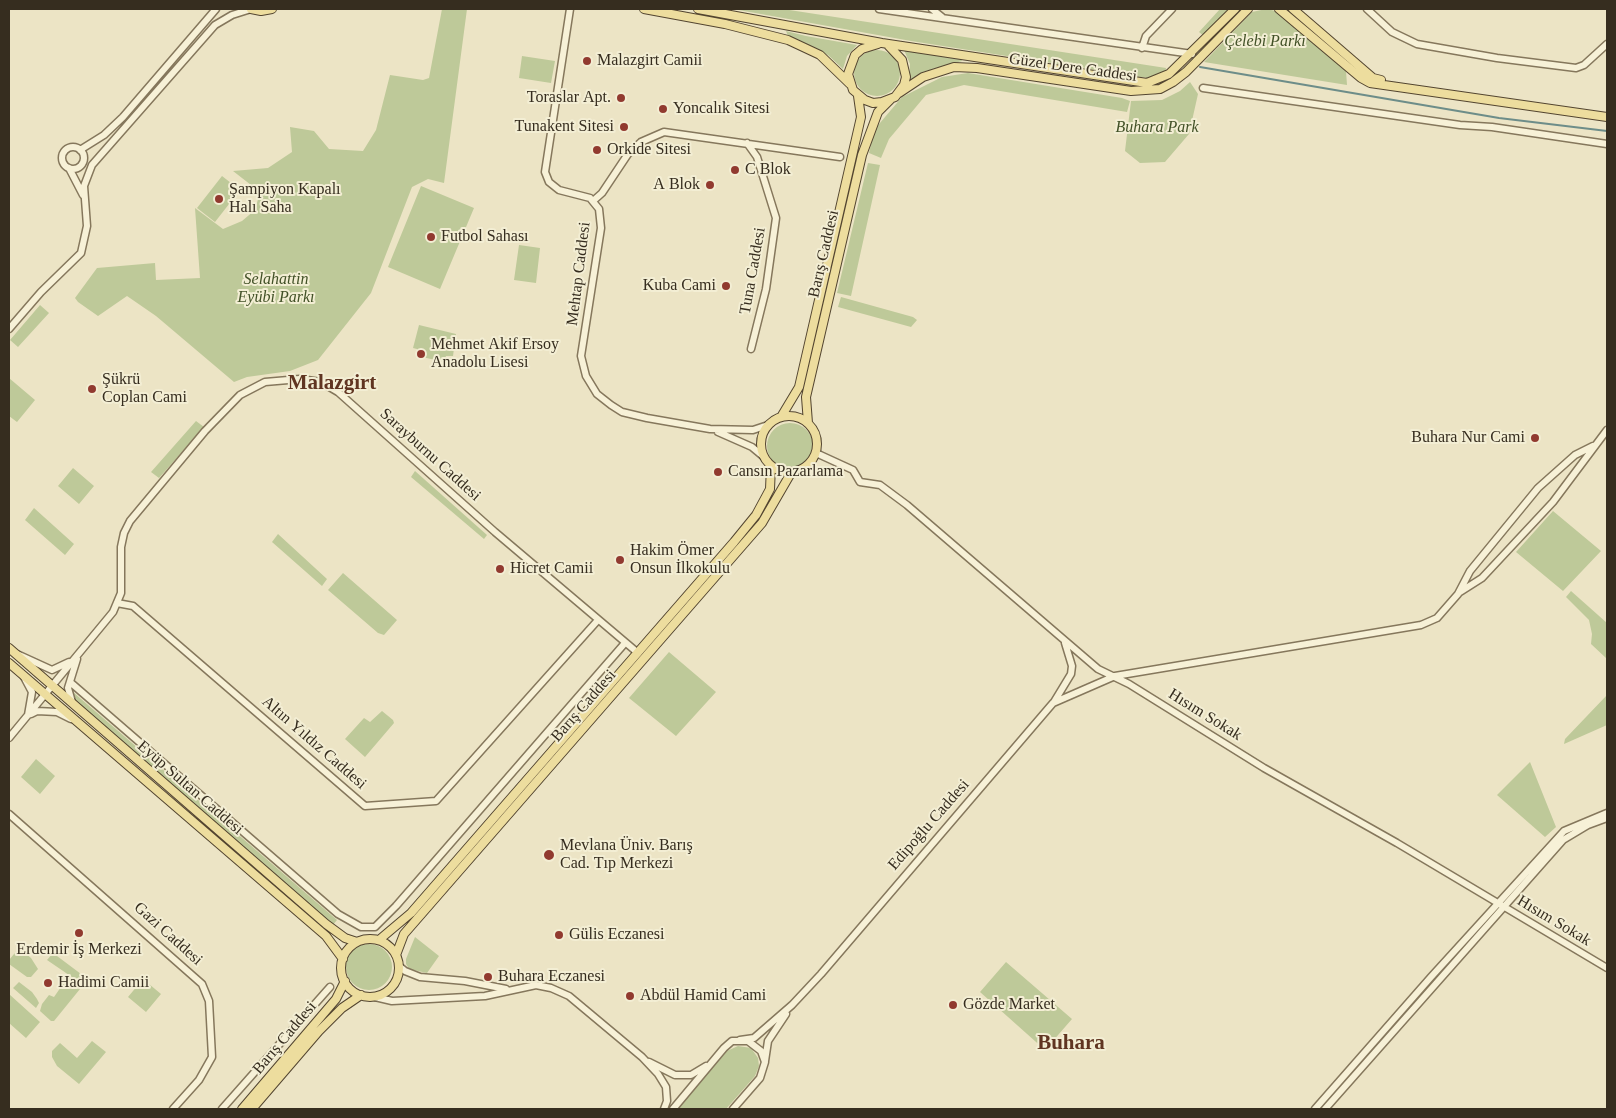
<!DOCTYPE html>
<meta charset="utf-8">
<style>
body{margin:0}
#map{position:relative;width:1616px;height:1118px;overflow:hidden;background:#ece4c5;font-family:"Times New Roman",serif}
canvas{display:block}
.frame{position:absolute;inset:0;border:10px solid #362d1f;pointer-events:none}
</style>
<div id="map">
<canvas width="1616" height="1118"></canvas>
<div class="frame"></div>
</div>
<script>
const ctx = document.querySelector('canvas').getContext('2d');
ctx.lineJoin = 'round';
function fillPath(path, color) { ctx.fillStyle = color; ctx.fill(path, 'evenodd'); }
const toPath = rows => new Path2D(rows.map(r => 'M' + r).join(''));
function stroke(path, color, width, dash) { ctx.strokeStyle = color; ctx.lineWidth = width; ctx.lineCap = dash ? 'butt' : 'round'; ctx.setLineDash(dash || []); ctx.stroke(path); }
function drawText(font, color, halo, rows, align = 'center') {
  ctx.font = font + ' "Times New Roman",serif'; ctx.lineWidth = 4; ctx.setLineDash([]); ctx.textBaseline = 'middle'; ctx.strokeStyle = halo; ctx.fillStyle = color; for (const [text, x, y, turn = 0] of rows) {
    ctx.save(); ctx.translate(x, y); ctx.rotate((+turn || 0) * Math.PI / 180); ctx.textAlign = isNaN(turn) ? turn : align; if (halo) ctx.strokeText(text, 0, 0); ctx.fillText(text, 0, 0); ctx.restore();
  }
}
fillPath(toPath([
 [442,9,467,9,444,183,428,179,412,187,371,293,318,360,290,371,247,377,234,382,156,316,127,296,98,316,78,302,75,298,97,268,155,263,156,280,200,278,195,208,223,229,242,221,255,210,260,192,233,171,268,168,292,152,290,127,314,131,329,149,363,151,376,130,390,75,423,80,429,78],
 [733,9,783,9,1166,68,1165,73,1147,78,911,41],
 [1220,9,1229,9,1204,36,1199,32],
 [1266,9,1276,11,1346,71,1347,85,1204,62,1252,12],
 [786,31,806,36,857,45,847,56,843,69,828,55,788,36],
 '854 73a23 23 0 1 1 46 0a23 23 0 1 1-46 0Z',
 [904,50,961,59,962,61,932,69,909,81,910,64],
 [522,56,555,61,551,83,519,78],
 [968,73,1122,98,1130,101,1127,112,964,85,926,95,889,139,881,158,869,153,874,130,902,97,942,77],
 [1190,82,1198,94,1189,134,1165,162,1140,163,1125,151,1131,101,1162,100,1180,91],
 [868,163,880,165,851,296,837,293],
 [222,176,240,190,215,222,197,208],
 [421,186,474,208,440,289,388,267],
 [519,245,540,248,536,283,514,280],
 [841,297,913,317,917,320,911,327,838,307],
 [40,305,49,313,18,347,10,340],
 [419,325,456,334,453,356,446,356,444,362,418,356,417,349,413,348],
 [9,378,35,400,17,422,9,416],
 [196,421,204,427,159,478,151,472],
 '767 446a23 23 0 1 1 46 0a23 23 0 1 1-46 0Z',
 [73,468,94,486,79,504,58,486],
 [415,471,487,535,484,539,411,477],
 [34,508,74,544,65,555,25,520],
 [1553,511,1601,551,1563,591,1516,552],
 [278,534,327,579,322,586,272,542],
 [343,573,397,620,384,635,378,633,328,590],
 [1571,591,1607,623,1606,658,1591,644,1592,634,1589,620,1566,597],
 [669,652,716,692,676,736,629,698],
 [73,692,337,920,333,925,76,702],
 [1607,695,1607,725,1564,744,1565,739],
 [382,711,393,720,394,723,365,757,345,739,364,718,370,722],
 [36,759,55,776,40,794,21,777],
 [1530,762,1556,827,1545,837,1497,795],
 [415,937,439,956,427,973,409,969,406,964,406,959],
 '346 967a23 23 0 1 1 46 0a23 23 0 1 1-46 0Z',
 [19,948,31,958,38,969,31,977,27,977,9,964,9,960],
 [53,953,89,980,85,986,47,960],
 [1006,962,1072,1019,1045,1050,980,992],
 [143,979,161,994,146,1012,128,997],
 [19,982,32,992,37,999,39,1003,36,1008,13,988],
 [63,984,80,989,54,1021,51,1021,40,1011,42,1004,49,995,54,997],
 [9,994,40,1022,26,1038,9,1023],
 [92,1041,106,1052,79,1084,57,1066,52,1057,52,1051,60,1043,77,1058],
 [738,1046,751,1048,758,1058,759,1066,755,1076,726,1109,677,1109,727,1051]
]), '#bec999');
stroke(toPath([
 [1200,67,1499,118,1607,131]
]), '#6d8d89', 2);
const minor = toPath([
 [570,9,545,172,549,182,559,190,590,198,599,209,601,228,581,356,586,376,597,394,611,405,622,412,647,418,710,429,753,430,768,425],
 [879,9,1192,54],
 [932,9,942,17],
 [1367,9,1392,32,1417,44,1497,58,1576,68,1584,65,1607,44],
 [1142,48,1146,36,1172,9],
 [1203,88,1460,125,1492,127,1607,144],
 [747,143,757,157,776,218,766,289,751,349],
 '62 158a11 11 0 1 1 22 0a11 11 0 1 1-22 0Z',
 [80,150,104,135,123,117,216,9],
 [69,168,83,195],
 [593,201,602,193,628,154,641,142,664,132,840,157],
 [9,329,41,292,81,253,87,226,84,186,92,165,215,25,232,15,251,9],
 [718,432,752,447,764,457],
 [816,453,853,470,860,482,880,485,907,505,1098,669,1129,684,1264,768,1397,843,1607,968],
 [1460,592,1482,578,1553,502,1607,430],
 [117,603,133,606,365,806,436,801,598,620],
 [17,654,52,670,69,662],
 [24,677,32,692,28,715],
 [70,682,338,914,361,927,375,927,396,906,625,643],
 [72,702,68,688,77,659],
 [1054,702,1071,674,1072,666,1065,643],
 [31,714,37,711,57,712,71,719],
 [9,738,113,612,121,593,121,547,124,533,130,521,205,431,240,395,265,382,300,379,321,382,338,392,495,532,638,653],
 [9,814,202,984,209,1001,212,1057,199,1080,173,1109],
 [399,966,405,971,420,977,465,981,506,989],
 [375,997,392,1001,485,996,536,985,551,988,569,996,642,1057,658,1074,666,1087,667,1101,664,1109],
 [740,1040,754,1038,792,1005,821,974,1053,703,1115,676,1421,625,1437,618,1458,594,1470,571,1538,488,1575,455,1593,446],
 [765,1061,768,1041,786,1014],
 [649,1062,675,1075,691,1075,706,1066],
 [222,1109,330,987],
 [673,1109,724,1048,732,1041,748,1041,761,1051,765,1062,760,1078,733,1109],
 [1315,1109,1431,977,1564,831,1607,813],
 [1325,1109,1563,840,1588,825,1607,818]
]);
const major = toPath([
 [251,9,261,11,272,9],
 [644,9,725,24,788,40,820,55,850,84],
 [698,9,882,43,1147,83,1169,74,1235,9],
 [1279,9,1361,78,1370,83,1607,117],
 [1293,9,1373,78,1381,80],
 [878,44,862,49,855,55,848,74,853,90,865,100,873,103,882,102,895,97,904,85,906,77,902,60,887,44],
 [899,93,923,77,954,67,977,68,1131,91,1160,89,1173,82,1186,72,1248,9],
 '761 444a28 28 0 1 1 56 0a28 28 0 1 1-56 0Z',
 [781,417,799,387,861,117,858,96],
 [808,423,806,397,862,155,878,112,890,100],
 [9,648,326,924,345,938,357,942],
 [9,663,326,936,343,959],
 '341 968a29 29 0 1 1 58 0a29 29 0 1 1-58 0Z',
 [379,940,411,913,734,542,756,515,770,489,771,466],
 [396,955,404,934,762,523,791,473],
 [242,1109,336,999,345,981],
 [252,1109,319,1031,342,1008,361,995]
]);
stroke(minor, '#85775c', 9);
stroke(major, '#534530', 10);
stroke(minor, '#f7f1d7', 6);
stroke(major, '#eddd9e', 8);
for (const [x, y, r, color] of [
 [587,61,5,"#913a2f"],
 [621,98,5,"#913a2f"],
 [663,109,5,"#913a2f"],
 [624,127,5,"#913a2f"],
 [597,150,5,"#913a2f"],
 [735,170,5,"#913a2f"],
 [710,185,5,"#913a2f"],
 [219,199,5,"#913a2f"],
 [431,237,5,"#913a2f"],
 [726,286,5,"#913a2f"],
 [421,354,5,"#913a2f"],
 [92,389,5,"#913a2f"],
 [1535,438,5,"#913a2f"],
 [718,472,5,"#913a2f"],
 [620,560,5,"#913a2f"],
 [500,569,5,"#913a2f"],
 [549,855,6,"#913a2f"],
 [79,933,5,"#913a2f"],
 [559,935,5,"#913a2f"],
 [488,977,5,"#913a2f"],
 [48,983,5,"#913a2f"],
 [630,996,5,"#913a2f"],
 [953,1005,5,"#913a2f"]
]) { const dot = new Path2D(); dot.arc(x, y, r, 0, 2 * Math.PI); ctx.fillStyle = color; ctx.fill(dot); stroke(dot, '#f3eed4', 2); }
drawText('italic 16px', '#425127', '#f3eed4', [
 ["Çelebi Parkı",1265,42],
 ["Buhara Park",1157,128],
 ["Selahattin",276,280],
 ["Eyübi Parkı",276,298]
]);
drawText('16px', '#362d1f', '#f3eed4', [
 ["Malazgirt Camii",597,61],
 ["Toraslar Apt.",611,98,"right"],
 ["Yoncalık Sitesi",673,109],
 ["Tunakent Sitesi",614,127,"right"],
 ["Orkide Sitesi",607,150],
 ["C Blok",745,170],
 ["A Blok",700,185,"right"],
 ["Şampiyon Kapalı",229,190],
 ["Halı Saha",229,208],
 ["Futbol Sahası",441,237],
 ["Kuba Cami",716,286,"right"],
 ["Mehmet Akif Ersoy",431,345],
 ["Anadolu Lisesi",431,363],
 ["Şükrü",102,380],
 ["Coplan Cami",102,398],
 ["Buhara Nur Cami",1525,438,"right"],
 ["Cansın Pazarlama",728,472],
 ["Hakim Ömer",630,551],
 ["Onsun İlkokulu",630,569],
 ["Hicret Camii",510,569],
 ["Mevlana Üniv. Barış",560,846],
 ["Cad. Tıp Merkezi",560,864],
 ["Gülis Eczanesi",569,935],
 ["Erdemir İş Merkezi",79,950,"center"],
 ["Buhara Eczanesi",498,977],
 ["Hadimi Camii",58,983],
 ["Abdül Hamid Cami",640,996],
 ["Gözde Market",963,1005]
], 'left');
drawText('16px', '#362d1f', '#f3eed4', [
 ["Güzel Dere Caddesi",1073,68,8],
 ["Barış Caddesi",824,254,-77],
 ["Tuna Caddesi",753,271,-80],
 ["Mehtap Caddesi",579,274,-83],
 ["Sarayburnu Caddesi",430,455,42],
 ["Barış Caddesi",584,706,-49],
 ["Hısım Sokak",1205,715,32],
 ["Altın Yıldız Caddesi",314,743,41],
 ["Eyüp Sultan Caddesi",190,788,41],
 ["Edipoğlu Caddesi",929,825,-49],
 ["Hısım Sokak",1554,921,31],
 ["Gazi Caddesi",168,934,42],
 ["Barış Caddesi",285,1038,-50]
]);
drawText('bold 21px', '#603521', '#f3eed4', [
 ["Malazgirt",332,384],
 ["Buhara",1071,1044]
]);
</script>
